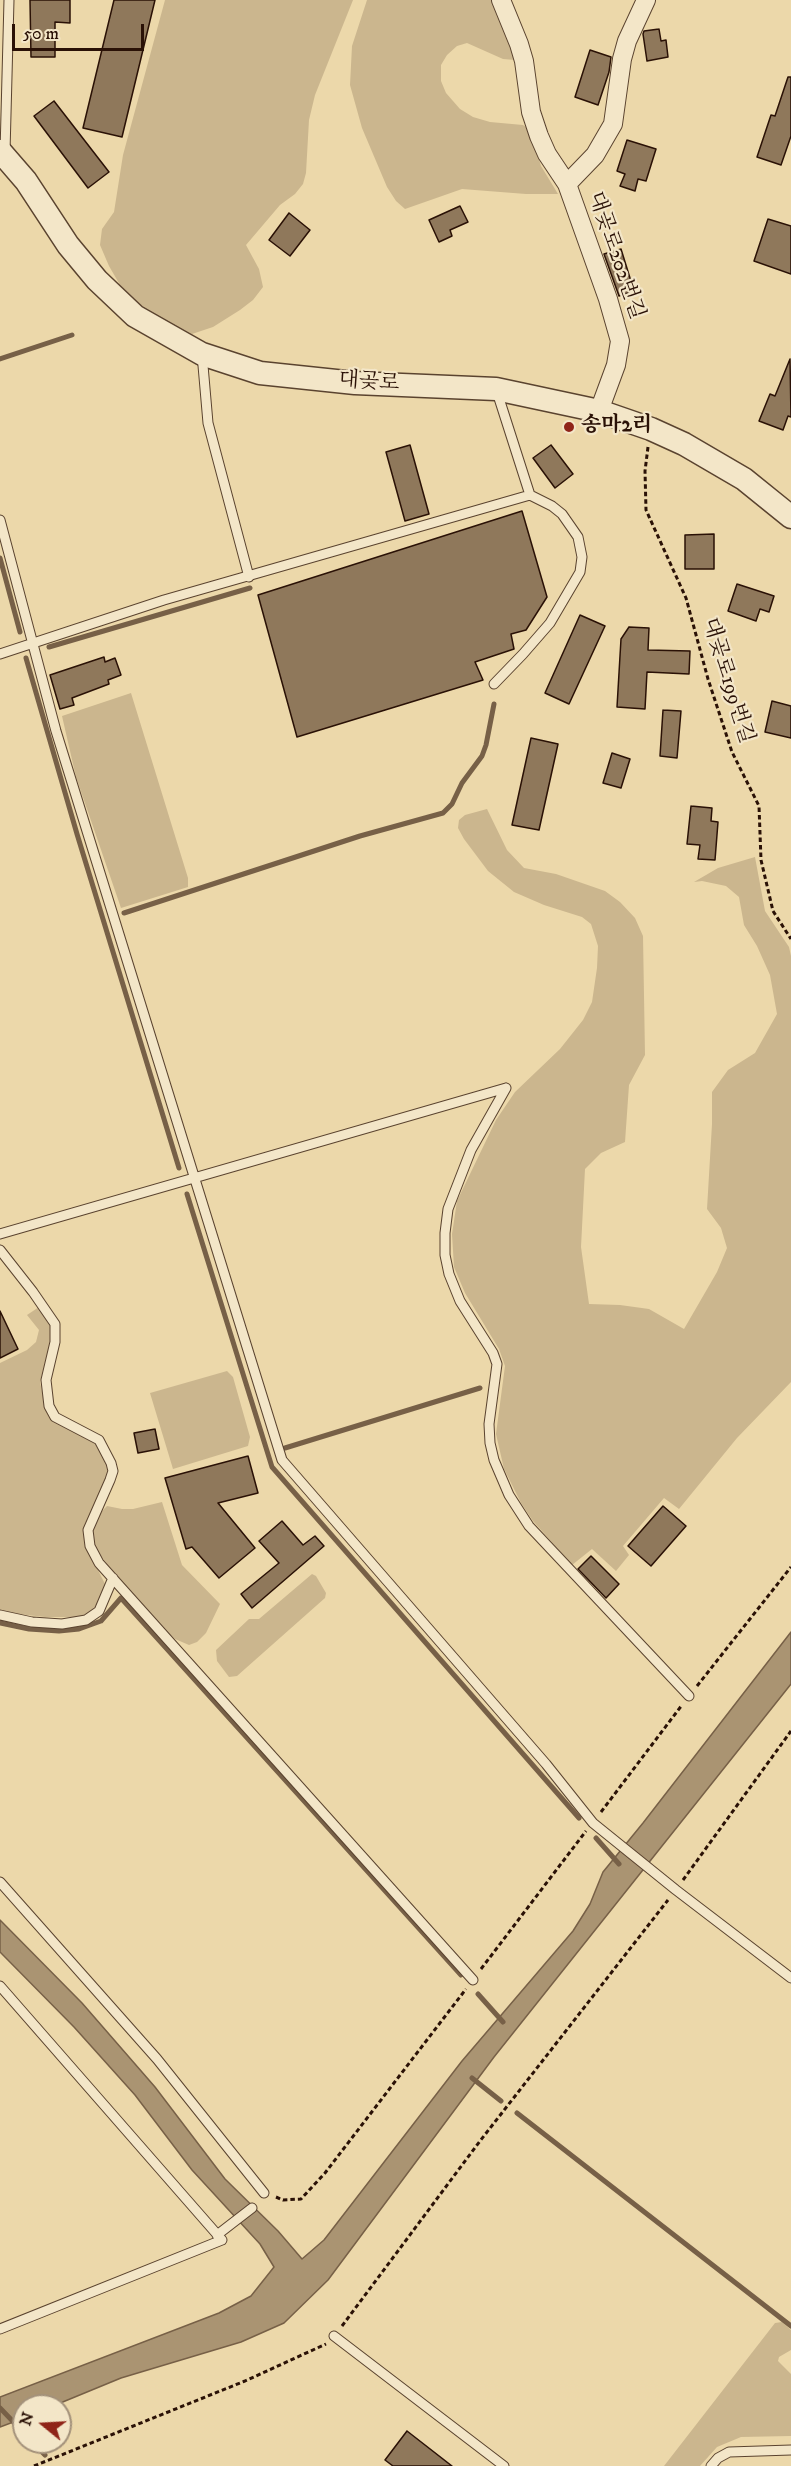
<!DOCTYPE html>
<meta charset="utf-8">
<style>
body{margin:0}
#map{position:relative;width:791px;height:2466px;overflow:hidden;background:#ecd8aa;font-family:"IM FELL DW Pica",serif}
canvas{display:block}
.north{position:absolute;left:12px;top:2394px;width:60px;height:60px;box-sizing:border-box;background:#f3e6c8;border:2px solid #a3917a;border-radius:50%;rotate:288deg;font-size:16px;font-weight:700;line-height:24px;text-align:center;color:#2a1106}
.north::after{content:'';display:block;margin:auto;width:21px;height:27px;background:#8f2418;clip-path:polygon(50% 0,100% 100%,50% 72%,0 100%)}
.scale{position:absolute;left:12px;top:24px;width:132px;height:27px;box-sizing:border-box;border:3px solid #2a1106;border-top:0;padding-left:8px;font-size:18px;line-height:21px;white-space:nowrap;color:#2a1106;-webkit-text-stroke:4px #f3e6c8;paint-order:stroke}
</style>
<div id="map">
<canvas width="791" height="2466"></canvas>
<div class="north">N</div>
<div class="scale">50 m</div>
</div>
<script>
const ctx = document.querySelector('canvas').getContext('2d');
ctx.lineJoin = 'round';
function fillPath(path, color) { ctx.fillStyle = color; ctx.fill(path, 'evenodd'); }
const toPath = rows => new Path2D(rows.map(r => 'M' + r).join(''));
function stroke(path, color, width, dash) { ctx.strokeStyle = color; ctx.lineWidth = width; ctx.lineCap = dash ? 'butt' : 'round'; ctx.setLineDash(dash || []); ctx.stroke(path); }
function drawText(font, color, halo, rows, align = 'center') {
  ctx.font = font + ' "IM FELL DW Pica","Noto Serif KR",serif'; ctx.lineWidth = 4.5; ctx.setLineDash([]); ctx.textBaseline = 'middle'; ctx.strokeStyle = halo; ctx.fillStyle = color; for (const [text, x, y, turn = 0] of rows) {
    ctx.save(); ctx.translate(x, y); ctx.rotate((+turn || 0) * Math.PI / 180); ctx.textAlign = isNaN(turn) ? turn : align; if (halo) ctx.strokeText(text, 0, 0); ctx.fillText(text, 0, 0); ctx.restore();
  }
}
fillPath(toPath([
 [165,0,353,0,315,95,309,120,306,173,303,184,295,194,280,205,246,245,259,269,263,287,253,300,240,310,213,327,192,334,141,305,120,285,109,266,100,245,102,229,114,212,123,155],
 [367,0,494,0,504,20,515,60,503,59,467,43,457,46,447,55,441,65,441,81,446,93,460,109,473,117,490,122,523,125,530,130,541,166,558,194,526,194,462,189,405,209,396,201,387,187,362,128,350,85,352,46],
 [131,693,188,878,188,887,121,908,76,777,62,716],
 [487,809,507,850,524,868,556,874,605,891,620,902,635,918,643,936,645,1055,629,1085,625,1142,601,1153,585,1169,581,1247,589,1304,620,1305,649,1309,684,1329,717,1272,727,1248,721,1228,707,1209,712,1124,712,1092,728,1070,755,1053,777,1014,770,975,757,946,744,925,739,897,726,886,702,881,694,882,718,868,755,857,765,911,789,947,791,956,791,1382,737,1438,679,1509,664,1498,623,1546,629,1555,616,1571,592,1549,572,1565,533,1521,521,1503,504,1469,496,1434,505,1366,499,1349,465,1293,454,1267,452,1234,457,1201,496,1120,515,1092,560,1049,583,1020,592,1002,597,968,598,946,591,924,582,917,544,905,514,892,488,871,464,839,458,828,459,820,465,815],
 [39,1307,51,1326,50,1342,40,1382,46,1411,53,1420,98,1442,109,1467,108,1475,91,1512,88,1550,106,1586,95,1607,88,1614,77,1617,45,1617,0,1612,0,1363,27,1350,36,1342,39,1330,27,1315],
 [227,1371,233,1377,250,1437,248,1446,173,1469,150,1393],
 [162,1502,182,1565,220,1604,206,1633,197,1642,189,1645,175,1639,166,1631,110,1568,98,1552,91,1538,97,1516,107,1506,122,1509,133,1509],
 [312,1574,316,1576,326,1593,325,1598,237,1676,229,1677,217,1661,216,1650,249,1619,259,1619],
 [782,2322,791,2330,791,2350,779,2357,778,2361,791,2374,791,2436,741,2437,717,2447,700,2466,664,2466,775,2323]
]), '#cbb68e');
const water = toPath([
 [791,1632,791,1684,494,2057,328,2280,284,2323,241,2342,121,2378,53,2406,24,2406,24,2418,0,2427,0,2397,219,2313,251,2296,274,2267,260,2244,192,2170,135,2095,74,2027,0,1952,0,1920,82,2003,155,2087,225,2179,278,2231,302,2259,324,2240,462,2061,573,1931,590,1904,603,1872,643,1823,791,1632]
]);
fillPath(water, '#aa9472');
stroke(water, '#776047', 1.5);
stroke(toPath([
 [0,359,72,335],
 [0,558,20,632],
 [49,647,250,588],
 [26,658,77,834,179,1168],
 [124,913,360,836,443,813,452,804,462,783,482,756,486,745,494,704],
 [187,1194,272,1467,579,1818],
 [285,1448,480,1388],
 [0,1623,29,1629,59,1631,79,1629,101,1621,121,1598,461,1975],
 [596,1838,619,1864],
 [478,1994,503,2022],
 [472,2078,501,2101],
 [517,2113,791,2326],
 [0,2408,24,2433],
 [32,2442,45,2455]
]), '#776047', 5);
const building = toPath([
 [30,0,70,0,70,23,55,22,55,57,31,57,30,0],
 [114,0,155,0,122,137,83,128,114,0],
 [659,29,661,41,666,40,668,57,647,61,643,34,644,31,659,29],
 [590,50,611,57,609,72,598,105,575,97,590,50],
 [788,77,791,77,791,136,781,165,757,157,771,115,775,116,788,77],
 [54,101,109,172,88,188,34,116,54,101],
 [627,140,656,149,646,181,638,179,635,191,620,186,625,174,617,171,627,140],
 [460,206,468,222,450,230,452,236,439,242,429,220,460,206],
 [289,213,310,230,290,256,269,240,289,213],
 [768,219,791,226,791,274,754,261,768,219],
 [621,249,634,291,619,296,604,254,621,249],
 [790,359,791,417,788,416,783,430,759,421,770,394,775,396,790,359],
 [410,445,429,514,405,521,386,452,410,445],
 [551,445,573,474,555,488,533,458,551,445],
 [522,511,547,597,526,630,511,634,514,649,475,662,483,680,297,737,258,595,522,511],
 [714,534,714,569,685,569,685,535,714,534],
 [737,584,774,596,769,612,760,609,756,621,728,611,737,584],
 [580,615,605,626,569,704,545,693,580,615],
 [629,627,649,628,648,650,690,651,689,674,647,672,645,709,617,707,621,639,629,627],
 [104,657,105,662,115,658,121,675,108,680,109,684,72,698,74,705,60,709,50,675,104,657],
 [772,701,791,706,791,738,765,732,772,701],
 [663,710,681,711,677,758,660,756,663,710],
 [531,738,558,744,539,830,512,825,531,738],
 [612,753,630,759,621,788,603,783,612,753],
 [691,806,712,808,711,821,718,822,715,860,698,859,700,845,687,844,691,806],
 [0,1311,18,1349,0,1358,0,1311],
 [155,1429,159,1449,138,1453,134,1433,155,1429],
 [248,1456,258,1493,218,1503,255,1548,219,1578,192,1547,186,1549,165,1478,248,1456],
 [663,1506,686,1526,651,1566,628,1546,663,1506],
 [282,1521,303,1545,315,1536,324,1546,252,1608,241,1594,279,1563,259,1541,282,1521],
 [591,1556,619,1584,606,1598,578,1569,591,1556],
 [407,2431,452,2466,393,2466,385,2460,407,2431]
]);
fillPath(building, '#8f785b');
stroke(building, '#2a1106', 1.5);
const service = toPath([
 [5,152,9,0],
 [202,354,208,423,249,577],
 [0,520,56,731,282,1460,546,1764,593,1823,676,1890,791,1978],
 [0,654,164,600,530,495,497,392],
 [494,684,523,654,550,623,580,572,582,557,578,537,562,514,552,506,530,495],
 [506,1088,471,1150,448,1209,445,1233,445,1255,449,1274,460,1301,493,1353,497,1364,489,1424,490,1443,494,1460,509,1495,529,1526,689,1696],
 [0,1234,506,1088],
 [0,1250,33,1292,55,1324,55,1342,46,1380,49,1406,55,1417,99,1440,111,1463,113,1471,110,1480,88,1530,90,1546,99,1563,473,1980],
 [0,1615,32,1622,62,1624,86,1620,99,1611,113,1578],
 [0,1882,157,2059,264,2193],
 [0,1986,222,2240,0,2329],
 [217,2235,252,2208],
 [334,2336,504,2466],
 [711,2466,718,2458,729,2452,791,2450]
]);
const minor = toPath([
 [501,0,519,44,524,61,531,112,539,136,547,154,567,184],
 [599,411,616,365,620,341,608,299,567,184,595,155,613,124,622,59,627,41,646,0]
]);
const tertiary = toPath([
 [0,151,26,181,68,245,97,280,135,316,202,354,260,373,355,383,496,389,599,411,651,429,684,444,744,479,791,517]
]);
stroke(service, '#5a432f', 11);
stroke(minor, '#5a432f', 20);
stroke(tertiary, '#5a432f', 25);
stroke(toPath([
 [648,447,645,471,646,510,686,598,708,679,732,752,759,806,761,860,773,911,791,939],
 [697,1686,791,1567],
 [601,1812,682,1705],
 [683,1880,791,1731],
 [481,1969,586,1831],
 [276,2197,283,2200,301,2199,325,2173,466,1989],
 [342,2326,480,2141,668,1900],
 [34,2466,245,2381,326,2344]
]), '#2a1106', 3, [4.5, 3]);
stroke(service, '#f3e6c8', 9);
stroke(minor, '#f3e6c8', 18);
stroke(tertiary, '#f3e6c8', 22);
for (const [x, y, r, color] of [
 [569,427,6,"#8f2418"]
]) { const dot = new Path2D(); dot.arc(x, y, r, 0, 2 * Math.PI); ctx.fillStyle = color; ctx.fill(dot); stroke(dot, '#f3e6c8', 2); }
drawText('21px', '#2a1106', '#f3e6c8', [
 ["대곶로202번길",615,256,71],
 ["대곶로",369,383,4],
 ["대곶로199번길",727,681,73]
]);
drawText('bold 21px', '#2a1106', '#f3e6c8', [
 ["송마2리",581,427]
], 'left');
</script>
